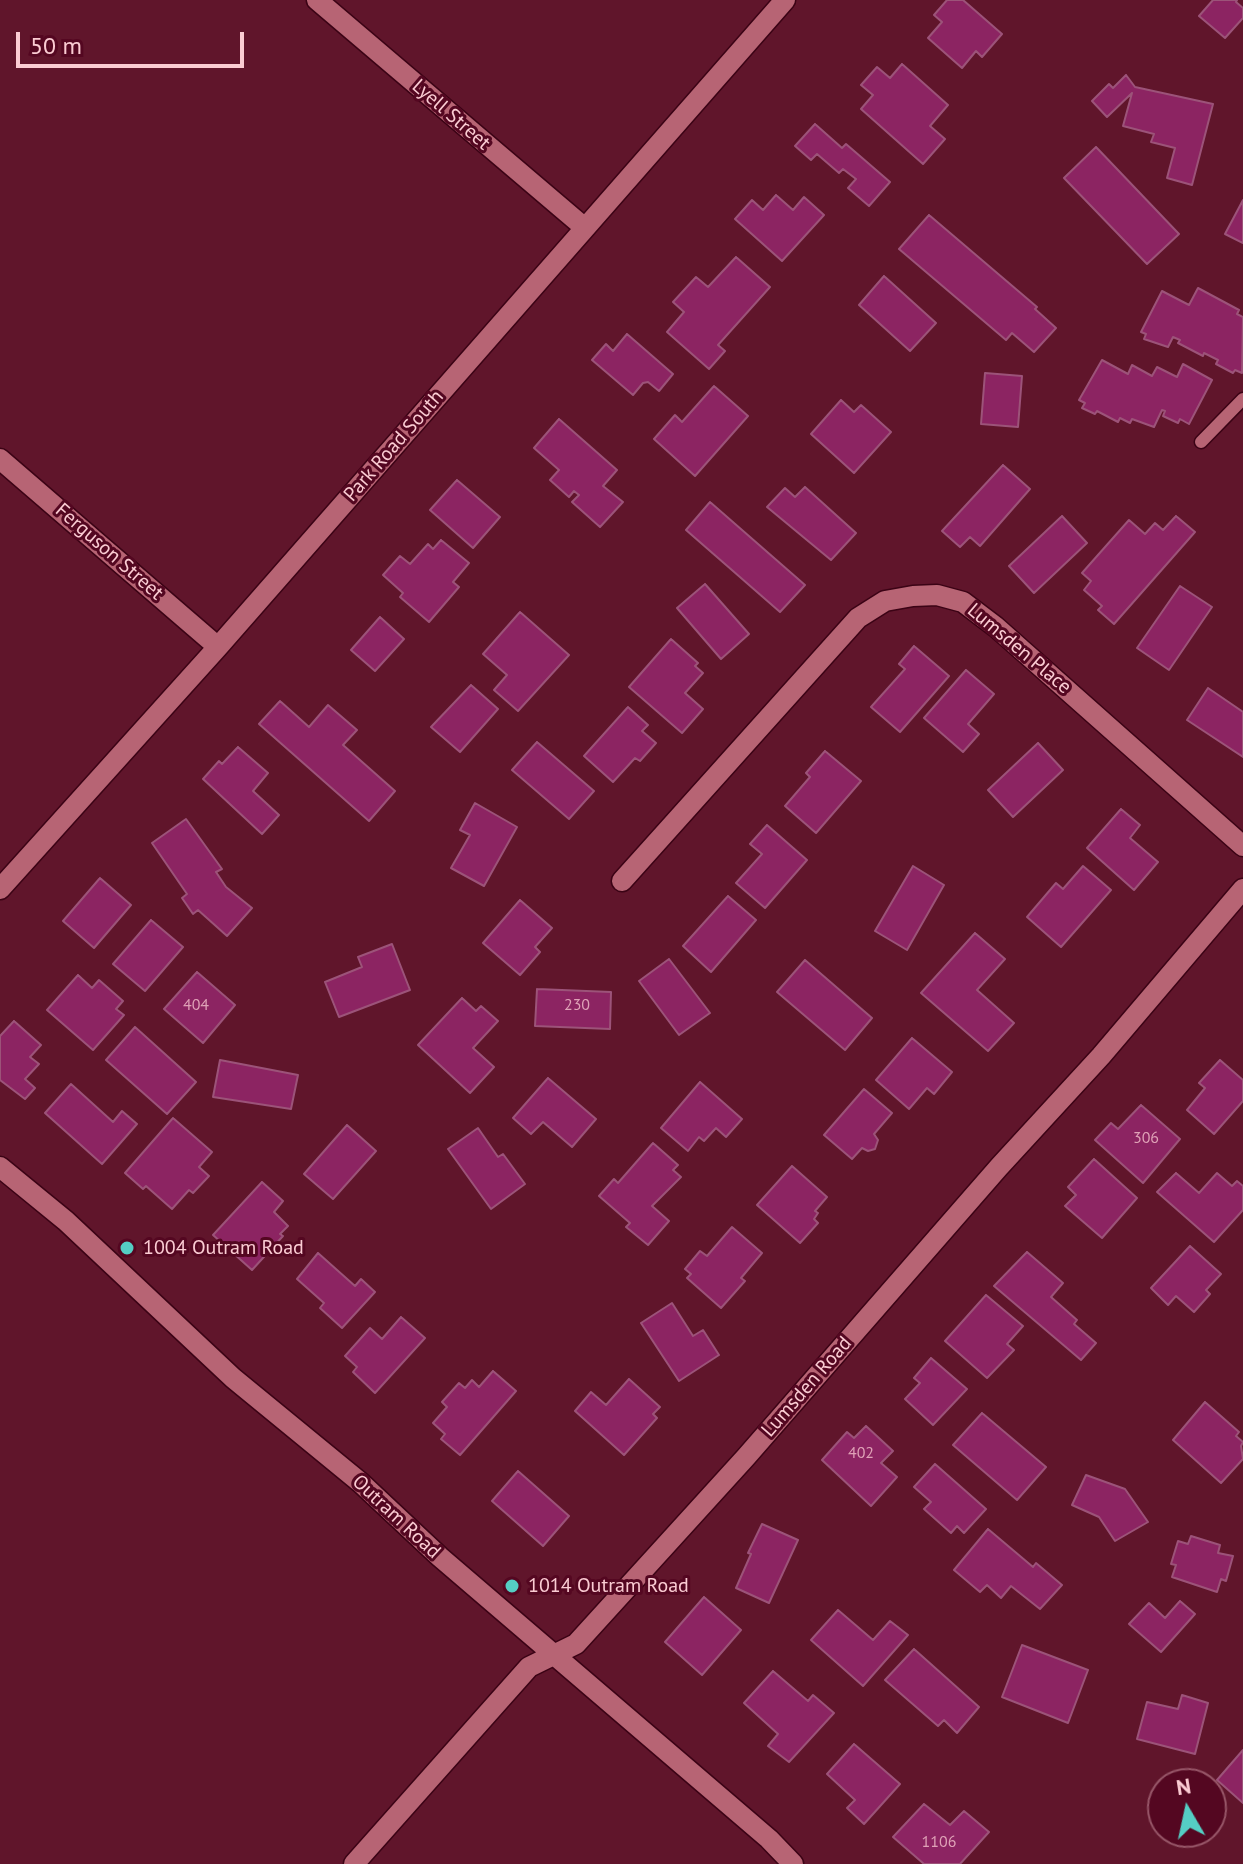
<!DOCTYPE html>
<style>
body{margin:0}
#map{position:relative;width:1243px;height:1864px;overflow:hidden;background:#60152b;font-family:"PT Sans",sans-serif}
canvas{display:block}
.north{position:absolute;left:1147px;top:1768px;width:80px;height:80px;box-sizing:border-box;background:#540721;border:2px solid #975668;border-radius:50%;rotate:351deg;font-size:22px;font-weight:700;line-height:32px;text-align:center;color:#fbccd3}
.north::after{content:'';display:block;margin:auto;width:28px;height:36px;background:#55cec4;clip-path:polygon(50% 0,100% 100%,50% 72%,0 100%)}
.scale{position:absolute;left:16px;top:32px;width:228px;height:36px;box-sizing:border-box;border:4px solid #fbccd3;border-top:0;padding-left:10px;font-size:24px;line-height:28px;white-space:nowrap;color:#fbccd3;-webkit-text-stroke:6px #540721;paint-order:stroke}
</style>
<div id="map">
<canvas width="1243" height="1864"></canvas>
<div class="north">N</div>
<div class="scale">50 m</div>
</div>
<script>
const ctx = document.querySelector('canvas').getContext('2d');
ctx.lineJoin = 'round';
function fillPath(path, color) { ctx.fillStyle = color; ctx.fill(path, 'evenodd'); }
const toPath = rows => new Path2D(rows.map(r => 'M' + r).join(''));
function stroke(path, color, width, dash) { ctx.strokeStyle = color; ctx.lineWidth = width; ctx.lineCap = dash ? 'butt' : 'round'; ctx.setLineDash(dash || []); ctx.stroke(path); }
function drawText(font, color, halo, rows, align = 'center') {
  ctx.font = font + ' "PT Sans",sans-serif'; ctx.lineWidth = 6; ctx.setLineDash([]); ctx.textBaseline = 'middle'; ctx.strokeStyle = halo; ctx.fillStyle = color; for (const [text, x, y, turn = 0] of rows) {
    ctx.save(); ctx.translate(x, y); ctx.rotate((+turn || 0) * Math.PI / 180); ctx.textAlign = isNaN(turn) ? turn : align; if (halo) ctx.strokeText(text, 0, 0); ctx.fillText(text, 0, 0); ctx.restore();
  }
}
const building = toPath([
 [947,0,963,0,1002,34,982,57,976,51,962,68,928,38,942,22,934,15,947,0],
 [1213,0,1237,0,1236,2,1243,8,1243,18,1225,38,1199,16,1213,0],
 [902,64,948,105,930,126,945,139,923,164,861,109,873,95,861,85,877,67,890,78,902,64],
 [1126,75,1135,87,1213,104,1192,185,1167,178,1175,148,1151,142,1154,134,1123,126,1132,93,1107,117,1092,101,1109,84,1113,88,1126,75],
 [815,124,842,148,846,144,890,182,869,206,848,188,856,179,843,169,839,173,817,154,811,160,795,146,815,124],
 [1096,147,1179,234,1147,264,1064,178,1096,147],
 [776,195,793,210,804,197,824,215,782,261,735,219,752,200,763,210,776,195],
 [1243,200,1243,243,1225,234,1243,200],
 [929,215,1037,307,1035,309,1056,328,1034,352,1012,333,1006,340,899,249,929,215],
 [736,257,770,287,718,345,725,351,709,369,667,332,684,312,673,302,696,277,708,287,736,257],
 [884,276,936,323,910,351,859,305,884,276],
 [1198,288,1239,310,1237,314,1243,317,1242,373,1235,370,1233,373,1216,364,1218,360,1204,353,1203,356,1178,343,1180,340,1173,337,1168,347,1144,339,1146,334,1141,332,1162,291,1189,305,1198,288],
 [627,334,673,374,659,391,648,382,643,383,633,395,592,360,606,344,613,351,627,334],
 [1102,360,1128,374,1132,365,1152,376,1157,367,1177,377,1183,364,1212,380,1189,424,1180,419,1178,423,1163,416,1165,411,1162,410,1154,427,1132,419,1130,423,1120,418,1118,422,1097,411,1095,414,1082,408,1085,403,1079,400,1102,360],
 [985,373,1022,376,1018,427,981,424,985,373],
 [714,386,748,416,695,476,654,439,675,415,682,422,714,386],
 [841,400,854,412,861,405,891,432,854,473,811,434,841,400],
 [559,419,617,470,603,486,623,502,600,527,572,502,579,495,574,491,569,497,550,480,559,470,534,448,559,419],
 [1003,465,1030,489,980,546,970,537,960,547,942,531,1003,465],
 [457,480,500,517,473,548,430,510,457,480],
 [805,487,856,533,831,560,767,507,785,488,795,497,805,487],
 [710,502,805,585,780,612,686,530,710,502],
 [1062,516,1087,543,1034,593,1009,566,1062,516],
 [1176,516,1195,532,1114,624,1098,610,1102,606,1084,590,1091,581,1082,573,1129,520,1145,534,1155,523,1163,530,1176,516],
 [441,540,469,563,453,582,459,587,429,622,400,597,403,593,383,575,400,556,410,564,428,544,433,549,441,540],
 [705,584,749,634,721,659,677,608,705,584],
 [1180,586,1212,607,1169,670,1137,648,1180,586],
 [520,612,569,655,518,711,494,690,507,675,483,654,520,612],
 [380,617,404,639,375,671,351,650,380,617],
 [671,639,698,663,695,666,703,673,685,693,703,709,682,733,629,687,671,639],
 [914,646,949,676,900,732,871,707,905,669,899,664,914,646],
 [966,670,994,694,968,724,979,734,963,752,924,718,966,670],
 [471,685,498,709,460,752,431,727,471,685],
 [1208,688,1243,712,1243,757,1187,720,1208,688],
 [280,701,309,727,328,705,357,730,343,745,395,791,369,821,259,724,280,701],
 [628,707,648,725,642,731,656,743,640,761,635,758,613,782,584,756,628,707],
 [537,742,594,791,569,819,512,770,537,742],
 [1038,743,1063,770,1013,817,988,790,1038,743],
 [238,747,268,773,253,791,279,815,262,834,203,779,219,761,222,764,238,747],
 [825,751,861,781,816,833,785,806,810,777,806,773,825,751],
 [475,803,517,827,484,886,451,868,470,835,460,830,475,803],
 [1121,809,1140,825,1130,838,1158,862,1134,890,1087,848,1121,809],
 [186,819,222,869,216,872,226,887,252,908,227,936,198,910,193,914,182,898,187,894,152,843,186,819],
 [767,825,807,860,765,908,736,883,762,854,750,844,767,825],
 [913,866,944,885,907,950,875,931,913,866],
 [1083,866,1111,890,1061,947,1027,917,1056,883,1063,889,1083,866],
 [100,878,131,905,94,948,63,921,100,878],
 [728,896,756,920,711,972,683,946,728,896],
 [520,900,552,928,535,947,540,952,520,975,483,943,520,900],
 [151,920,183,947,145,991,113,964,151,920],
 [975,933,1005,959,977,990,1014,1023,988,1051,921,993,975,933],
 [392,944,410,990,339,1017,325,982,362,967,358,957,392,944],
 [669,959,710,1013,679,1035,639,981,669,959],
 [805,960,872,1018,845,1050,777,992,805,960],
 [197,972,235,1005,203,1043,164,1009,197,972],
 [78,975,92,988,99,980,123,1001,116,1009,124,1015,93,1050,47,1010,78,975],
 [537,989,611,992,610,1029,535,1026,537,989],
 [462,998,476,1011,481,1006,498,1021,473,1048,494,1067,470,1093,418,1045,462,998],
 [14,1021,41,1045,30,1057,39,1064,25,1079,35,1088,25,1099,0,1080,0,1036,14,1021],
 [135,1027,196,1082,167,1114,106,1060,135,1027],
 [912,1038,952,1072,934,1094,927,1088,909,1109,876,1080,912,1038],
 [220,1060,298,1075,291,1109,213,1097,220,1060],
 [1220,1060,1243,1080,1243,1101,1214,1134,1187,1110,1205,1088,1199,1083,1220,1060],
 [548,1078,596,1119,572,1147,543,1122,531,1134,513,1118,548,1078],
 [700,1082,742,1119,726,1137,716,1128,704,1141,699,1137,688,1151,661,1128,700,1082],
 [71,1084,113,1122,122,1111,137,1124,102,1164,45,1113,71,1084],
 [864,1089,892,1113,874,1134,878,1140,875,1149,868,1151,862,1148,852,1159,824,1135,864,1089],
 [1141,1105,1180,1139,1143,1183,1095,1140,1111,1123,1118,1129,1141,1105],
 [173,1118,212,1152,199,1167,209,1176,193,1193,189,1190,172,1209,146,1186,143,1189,125,1173,173,1118],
 [347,1125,376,1151,333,1199,304,1174,347,1125],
 [478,1128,498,1157,503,1154,525,1184,491,1209,448,1149,478,1128],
 [653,1143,678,1165,673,1170,681,1177,652,1206,669,1221,648,1245,626,1227,630,1223,599,1196,614,1179,618,1183,653,1143],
 [1094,1159,1137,1198,1102,1238,1065,1206,1076,1195,1068,1187,1094,1159],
 [792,1166,827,1197,815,1211,818,1213,814,1219,818,1223,800,1243,757,1205,792,1166],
 [1176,1173,1199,1193,1217,1173,1232,1186,1237,1181,1243,1186,1243,1210,1214,1242,1157,1192,1176,1173],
 [262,1182,283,1201,274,1212,288,1226,280,1234,283,1236,252,1270,213,1235,262,1182],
 [732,1227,762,1253,741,1278,745,1281,721,1308,687,1278,691,1274,685,1269,700,1251,707,1256,732,1227],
 [1190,1246,1221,1274,1206,1290,1210,1294,1194,1312,1176,1296,1168,1305,1151,1288,1190,1246],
 [1027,1252,1063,1283,1051,1297,1077,1320,1074,1324,1096,1343,1081,1360,994,1286,1027,1252],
 [318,1253,355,1286,361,1279,375,1292,342,1328,320,1308,324,1303,297,1279,318,1253],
 [986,1295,1023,1326,1007,1344,1014,1350,987,1378,945,1341,986,1295],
 [672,1303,693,1336,703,1330,719,1355,679,1381,641,1323,672,1303],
 [401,1317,425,1338,375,1393,353,1372,357,1367,345,1356,370,1328,382,1339,401,1317],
 [931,1358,967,1389,933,1425,905,1399,920,1383,914,1378,931,1358],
 [493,1371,516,1391,460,1455,441,1439,445,1434,433,1423,447,1407,442,1402,459,1383,465,1388,472,1380,479,1387,493,1371],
 [629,1379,660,1407,653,1414,657,1418,624,1455,575,1411,591,1392,606,1405,629,1379],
 [1205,1402,1239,1432,1236,1436,1243,1442,1241,1446,1243,1459,1221,1483,1173,1440,1205,1402],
 [982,1413,1046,1467,1017,1500,953,1445,982,1413],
 [866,1426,893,1451,881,1463,897,1477,871,1506,822,1460,847,1432,854,1438,866,1426],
 [935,1464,986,1509,964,1533,957,1526,951,1533,924,1509,931,1502,914,1487,935,1464],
 [518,1471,569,1516,543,1546,492,1501,518,1471],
 [1086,1475,1125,1489,1148,1522,1115,1541,1099,1517,1072,1505,1086,1475],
 [762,1524,798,1540,769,1603,736,1588,751,1554,748,1553,762,1524],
 [988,1529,1033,1567,1036,1563,1062,1585,1040,1609,1011,1586,1001,1598,987,1585,980,1592,954,1570,988,1529],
 [1191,1536,1220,1545,1218,1553,1233,1556,1226,1581,1221,1579,1217,1592,1172,1577,1176,1565,1171,1564,1178,1541,1188,1544,1191,1536],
 [704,1597,741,1630,702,1675,665,1642,704,1597],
 [1180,1601,1195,1614,1161,1652,1129,1624,1149,1603,1165,1618,1180,1601],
 [838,1610,873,1640,890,1621,908,1635,863,1686,811,1640,838,1610],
 [1022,1645,1088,1670,1068,1723,1002,1697,1022,1645],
 [914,1649,979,1707,957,1733,944,1720,938,1726,885,1680,914,1649],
 [773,1671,808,1701,813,1695,834,1713,789,1762,768,1746,778,1734,744,1703,773,1671],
 [1182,1695,1208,1703,1195,1754,1137,1739,1147,1702,1178,1709,1182,1695],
 [854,1744,900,1784,864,1824,847,1808,855,1800,827,1774,854,1744],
 [1243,1750,1243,1803,1217,1780,1243,1750],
 [924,1804,950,1825,964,1811,989,1832,960,1864,924,1864,893,1837,924,1804]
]);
fillPath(building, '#8c2462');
stroke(building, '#9c5379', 2);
const service = toPath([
 [1201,442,1243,399]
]);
const minor = toPath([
 [317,0,585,228],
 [0,459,218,647],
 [622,881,858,618,885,601,913,596,937,595,963,602,996,627,1243,846],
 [0,889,218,647,785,0],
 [0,1167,66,1221,233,1378,361,1483,440,1557,769,1839,793,1864],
 [354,1864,529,1667,576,1644,746,1457,999,1167,1101,1056,1243,889]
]);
stroke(service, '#3b0315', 15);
stroke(minor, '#3b0315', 23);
stroke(service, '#b76474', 12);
stroke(minor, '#b76474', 20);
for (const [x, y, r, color] of [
 [127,1248,8,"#55cec4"],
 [512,1586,8,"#55cec4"]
]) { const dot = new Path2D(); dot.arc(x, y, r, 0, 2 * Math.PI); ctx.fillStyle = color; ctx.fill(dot); stroke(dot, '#540721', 3); }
drawText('16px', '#dfa2b7', null, [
 ["404",196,1005],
 ["230",577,1005],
 ["306",1146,1138],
 ["402",861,1453],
 ["1106",939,1842]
]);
drawText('20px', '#fbccd3', '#540721', [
 ["Lyell Street",451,115,41],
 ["Park Road South",394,446,-49],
 ["Ferguson Street",109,552,41],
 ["Lumsden Place",1019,649,40],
 ["Lumsden Road",807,1387,-49],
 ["Outram Road",396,1517,43]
]);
drawText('20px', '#fbccd3', '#540721', [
 ["1004 Outram Road",143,1248],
 ["1014 Outram Road",528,1586]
], 'left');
</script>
